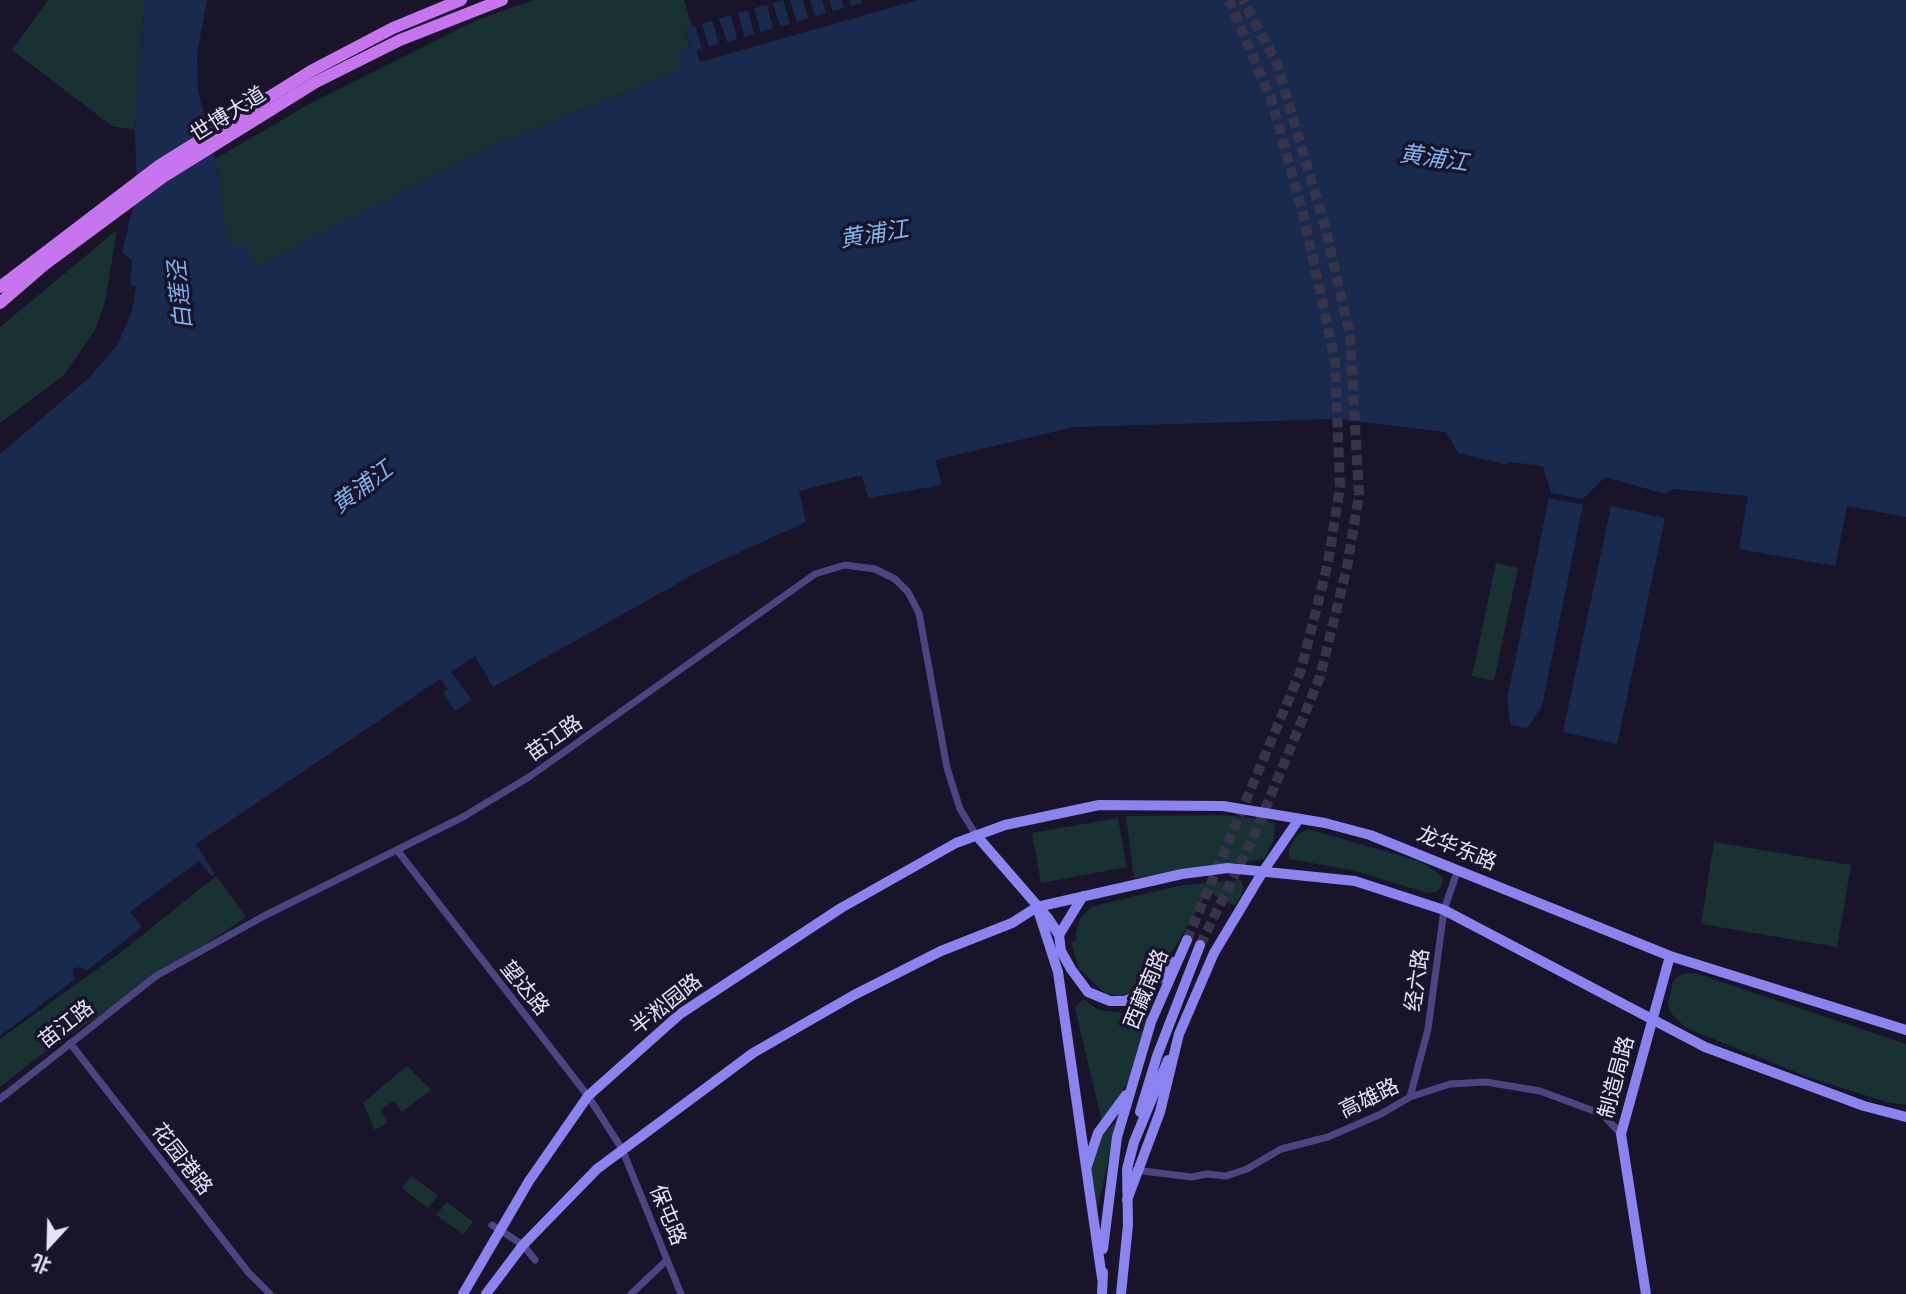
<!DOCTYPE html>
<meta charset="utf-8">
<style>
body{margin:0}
#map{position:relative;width:1906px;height:1294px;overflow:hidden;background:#19142a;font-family:Barlow,"Noto Sans SC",sans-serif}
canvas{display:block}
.north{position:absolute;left:14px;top:1210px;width:70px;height:70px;-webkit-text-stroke:5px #19142a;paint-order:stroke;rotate:202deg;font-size:19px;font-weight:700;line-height:28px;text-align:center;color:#e5e1fb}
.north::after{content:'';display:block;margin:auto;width:24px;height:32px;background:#e5e1fb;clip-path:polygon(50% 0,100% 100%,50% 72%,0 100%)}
</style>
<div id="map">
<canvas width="1906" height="1294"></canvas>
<div class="north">北</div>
</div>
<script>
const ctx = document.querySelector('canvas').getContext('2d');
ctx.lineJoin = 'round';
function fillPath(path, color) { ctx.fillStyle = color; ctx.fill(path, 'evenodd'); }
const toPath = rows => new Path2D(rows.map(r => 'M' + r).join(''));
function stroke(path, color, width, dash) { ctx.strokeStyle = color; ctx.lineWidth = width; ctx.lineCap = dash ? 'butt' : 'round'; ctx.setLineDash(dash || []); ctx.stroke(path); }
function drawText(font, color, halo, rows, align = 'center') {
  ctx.font = font + ' Barlow,"Noto Sans SC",sans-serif'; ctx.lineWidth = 7; ctx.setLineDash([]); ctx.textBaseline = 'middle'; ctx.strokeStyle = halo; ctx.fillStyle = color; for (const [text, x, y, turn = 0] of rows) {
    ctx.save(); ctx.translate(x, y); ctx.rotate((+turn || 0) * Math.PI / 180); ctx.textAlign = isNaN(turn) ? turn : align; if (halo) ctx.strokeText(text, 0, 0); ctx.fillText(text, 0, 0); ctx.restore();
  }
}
fillPath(toPath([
 [48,0,145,0,135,130,112,126,12,50],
 [534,0,684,0,692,26,684,29,691,49,682,69,492,146,257,267,228,244,215,159,311,103,477,20],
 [117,230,105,302,95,330,63,376,0,423,0,327],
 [1496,563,1518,568,1494,681,1472,676],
 [1223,815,1267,820,1275,824,1274,839,1264,859,1134,878,1126,816],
 [1118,818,1127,867,1041,883,1032,833],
 [1308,829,1422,862,1443,877,1442,885,1438,891,1428,893,1351,870,1289,859,1289,848,1297,835],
 [1714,842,1851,865,1837,947,1701,924],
 [216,876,246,917,46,1051,0,1087,0,1039,121,952],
 [1241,880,1244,889,1235,906,1208,892,1158,975,1136,993,1121,996,1105,993,1079,969,1071,942,1077,940,1076,934,1081,917,1093,906,1183,885],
 [1695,973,1906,1044,1906,1105,1886,1102,1808,1077,1686,1028,1670,1012,1668,1001,1674,980,1682,974],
 [1083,999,1099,1010,1126,1013,1152,1002,1128,1082,1102,1122,1075,1008],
 [407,1066,431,1090,402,1112,394,1101,381,1109,387,1123,375,1130,363,1103],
 [1114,1123,1115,1131,1097,1210,1090,1168,1099,1140],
 [411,1176,438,1195,428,1208,402,1188],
 [447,1202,473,1222,463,1234,436,1215]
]), '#183233');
fillPath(toPath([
 [145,0,207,0,197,53,198,91,215,159,228,244,232,247,245,243,257,267,492,146,682,69,676,54,691,48,684,29,783,0,1906,0,1906,517,1847,506,1835,566,1739,549,1748,496,1674,489,1665,494,1605,477,1583,499,1551,493,1543,466,1510,462,1504,464,1458,453,1446,432,1337,419,1074,427,935,460,942,485,868,498,862,475,799,491,806,522,705,568,493,687,475,656,451,672,472,700,455,711,443,692,448,689,440,679,196,844,215,874,211,876,199,861,130,912,142,927,86,971,79,967,73,969,74,980,0,1036,0,454,89,378,118,344,132,311,136,287,130,284,132,260,122,253,137,190,135,130],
 [1549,498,1583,505,1542,706,1527,728,1511,725,1507,699],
 [1611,506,1665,518,1617,744,1563,732]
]), '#182b4f');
fillPath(toPath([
 [783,0,790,0,797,22,808,18,803,0,810,0,815,16,826,13,822,0,829,0,833,11,844,8,842,0,849,0,851,6,862,3,861,0,918,0,700,62,696,51,702,49,695,25,702,24,709,47,719,44,712,20,719,18,727,42,737,39,731,15,738,13,745,37,754,34,748,10,754,8,761,32,773,28,767,5,773,3,780,26,790,24]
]), '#19142a');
stroke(toPath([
 [1187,940,1301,670,1328,563,1340,487,1335,360,1303,213,1271,99,1229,0],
 [1200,945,1253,838,1320,677,1347,567,1359,495,1350,336,1326,230,1277,64,1243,0]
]), '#383349', 10, [10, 5]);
stroke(toPath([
 [397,850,588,1096,622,1149,681,1294],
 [70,1043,248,1272,270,1294],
 [1410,1097,1428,1029,1444,910,1458,869],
 [0,1099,156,976,264,916,463,817,529,777,815,574,845,565,875,569,895,579,908,592,919,613,947,768,960,809,976,835],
 [1135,1170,1191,1177,1207,1174,1226,1176,1247,1169,1281,1149,1328,1137,1381,1114,1410,1097,1450,1084,1486,1082,1540,1091,1602,1114,1621,1134],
 [492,1225,523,1245,535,1260],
 [631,1294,667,1260]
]), '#4b4583', 7);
stroke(toPath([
 [976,835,1048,918,1059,935,1061,951,1071,969,1088,992,1110,1001,1125,1001,1143,994,1164,974,1172,962],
 [1037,907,1058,972,1102,1278],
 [1059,935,1083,896],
 [1140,1112,1157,1056,1200,945],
 [1087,1166,1098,1133,1126,1095],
 [1127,1200,1160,1112,1179,1034,1214,953,1262,873,1299,819],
 [1103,1249,1117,1137,1151,1022,1187,940],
 [463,1294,529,1181,588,1096,680,1014,841,908,956,843,1005,825,1099,805,1223,806,1325,823,1370,835,1670,956,1906,1030],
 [486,1294,523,1245,597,1169,753,1053,854,995,941,951,1012,923,1037,907,1182,874,1228,868,1355,881,1444,910,1705,1047,1864,1106,1906,1117],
 [1102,1294,1103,1272],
 [1121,1294,1128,1225,1127,1169,1134,1142,1168,1060],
 [1646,1294,1621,1134,1670,956]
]), '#8b83f0', 10);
stroke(toPath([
 [0,287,160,165,311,71,393,28,461,0],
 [0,303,44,265,163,177,316,82,400,40,502,0]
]), '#c775ee', 12);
drawText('21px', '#e5e1fb', '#19142a', [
 ["世博大道",228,114,-32],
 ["苗江路",554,738,-35],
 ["龙华东路",1457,848,22],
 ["经六路",1417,980,-82],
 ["望达路",525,988,51],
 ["西藏南路",1146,989,-68],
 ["半淞园路",666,1004,-38],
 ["苗江路",66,1024,-38],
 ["制造局路",1616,1077,-75],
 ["高雄路",1369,1098,-26],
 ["花园港路",182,1159,52],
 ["保屯路",668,1215,68]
]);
drawText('italic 23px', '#7bb3ef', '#19142a', [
 ["黄浦江",1434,158,8],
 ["黄浦江",874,234,-9],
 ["白莲泾",180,295,-96],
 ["黄浦江",362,487,-37]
]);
</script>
